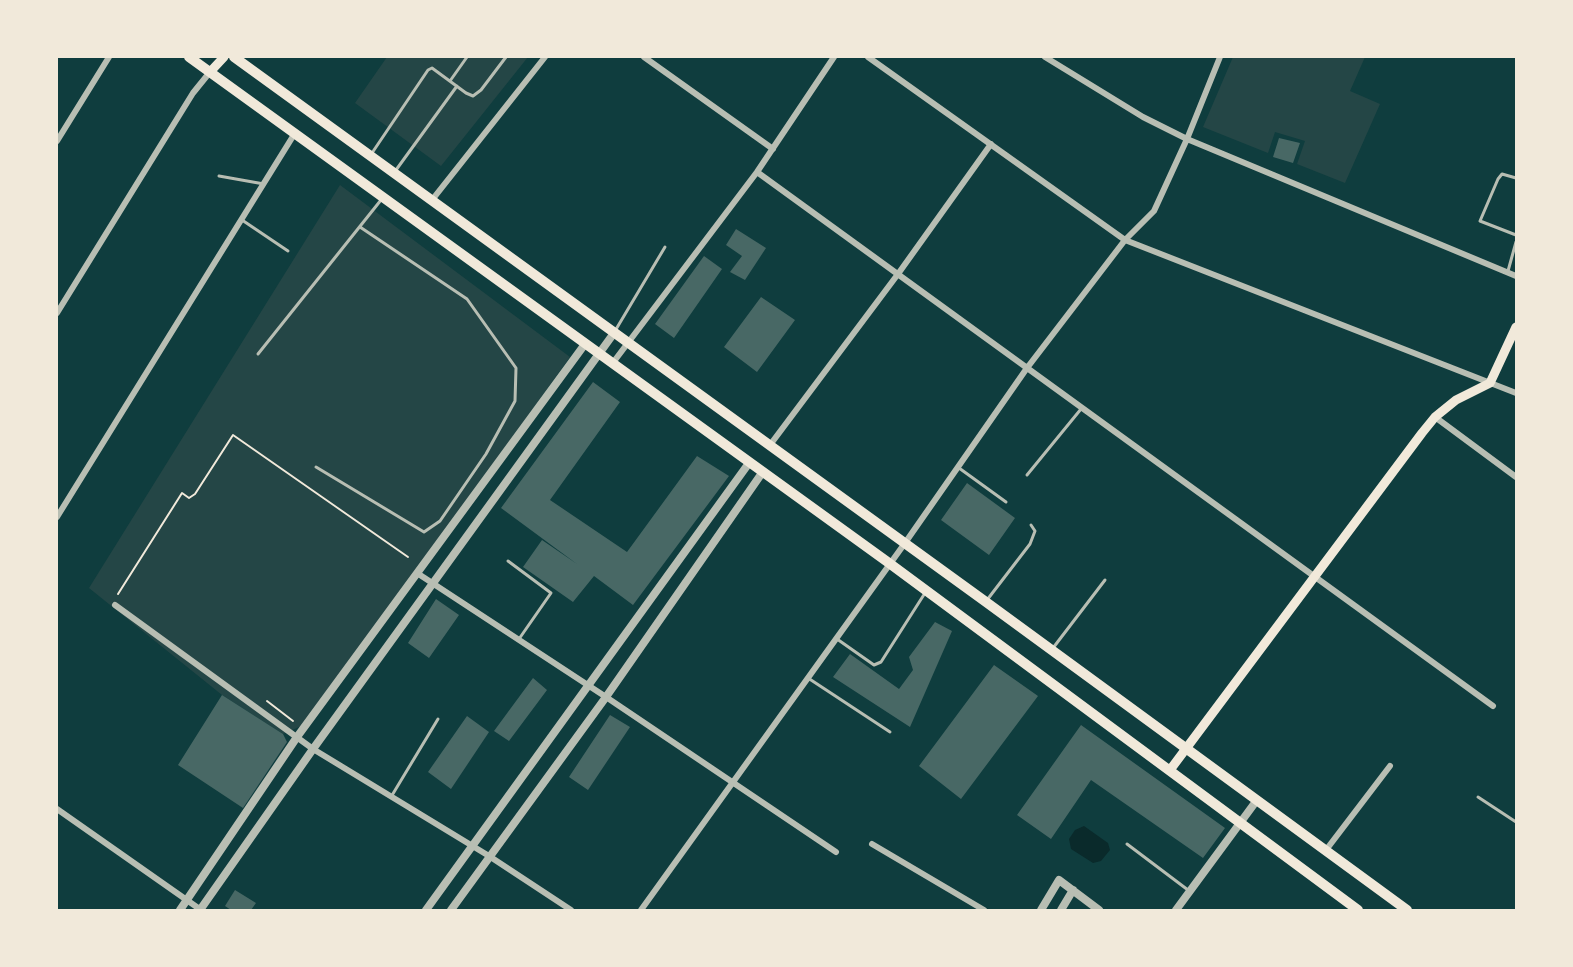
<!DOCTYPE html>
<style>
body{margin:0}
#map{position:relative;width:1573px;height:967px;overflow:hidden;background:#0f3d3e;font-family:Cabin,sans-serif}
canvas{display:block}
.frame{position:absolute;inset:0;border:58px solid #f1e9da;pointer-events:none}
</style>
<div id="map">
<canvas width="1573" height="967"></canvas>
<div class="frame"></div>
</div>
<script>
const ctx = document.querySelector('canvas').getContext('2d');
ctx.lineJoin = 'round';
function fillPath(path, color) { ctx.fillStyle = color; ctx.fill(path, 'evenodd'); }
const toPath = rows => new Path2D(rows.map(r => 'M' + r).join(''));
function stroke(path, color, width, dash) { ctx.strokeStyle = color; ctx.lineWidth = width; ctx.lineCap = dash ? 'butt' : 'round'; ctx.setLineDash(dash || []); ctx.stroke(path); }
fillPath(toPath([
 [387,57,528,57,441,166,355,103],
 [1233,57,1365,57,1350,91,1380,104,1345,183,1297,164,1305,141,1275,132,1268,153,1203,127],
 [340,185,570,357,306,724,283,734,222,695,89,588]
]), '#244646');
fillPath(toPath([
 [1084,826,1108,843,1110,850,1101,861,1093,863,1071,849,1069,839,1075,830]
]), '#0a2a2b');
fillPath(toPath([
 [1279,138,1300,143,1293,163,1273,157],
 [736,229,766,248,745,280,730,272,742,256,726,245],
 [704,256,722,269,674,338,655,324],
 [761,297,795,320,757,372,724,347],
 [593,382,620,402,550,500,627,552,697,456,729,476,633,605,594,576,573,602,523,567,542,540,577,564,501,508],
 [967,483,1015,518,989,555,941,520],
 [436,599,459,615,429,658,408,643],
 [935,622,952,631,910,727,833,677,850,654,899,689,913,670,909,657],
 [994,665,1038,696,961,799,919,766],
 [533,678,547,690,509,741,494,731],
 [222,695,283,734,287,742,243,808,178,765],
 [610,715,630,727,588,790,569,777],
 [467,716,489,732,451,789,428,772],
 [1081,725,1225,828,1203,858,1091,780,1051,839,1017,815],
 [235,890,256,903,251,910,231,910,225,906]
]), '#486865');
stroke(toPath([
 [118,594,182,493,189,498,195,494,233,435,408,557],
 [267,701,293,721]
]), '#f1e9da', 2);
stroke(toPath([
 [450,81,467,57],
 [372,153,428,70,432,68,466,93,473,96,481,90,506,57],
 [396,170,457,86],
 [219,176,264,184],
 [1516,178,1502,174,1498,179,1480,221,1516,235],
 [242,220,288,251],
 [1508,271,1516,242],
 [615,331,665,247],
 [258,354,381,200],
 [316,467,424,532,440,521,486,454,515,401,516,368,467,299,360,227],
 [959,468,1006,502],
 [1027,475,1081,409],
 [508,561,551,593,519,639],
 [987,600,1030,544,1035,531,1031,525],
 [837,639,874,665,881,662,925,593],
 [1053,648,1105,580],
 [808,678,890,732],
 [391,797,438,719],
 [1478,797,1516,822],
 [1127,844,1188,890]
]), '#b8beb3', 3);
stroke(toPath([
 [644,57,773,149],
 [868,57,1125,240,1516,393],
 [1045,57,1143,117,1187,139,1516,276],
 [57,141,109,57],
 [757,172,1493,706],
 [432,200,545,57],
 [57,313,193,93,210,72],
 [612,364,757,172,834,57],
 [1435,417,1516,477],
 [770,445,898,274,991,144],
 [57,517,295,133],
 [417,573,606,697,836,852],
 [115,605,313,749,489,856,571,910],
 [57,809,201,910],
 [872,844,984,910],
 [1326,850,1390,766],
 [641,910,905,543,1027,368,1125,240,1154,211,1187,139,1220,57]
]), '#b8beb3', 6);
stroke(toPath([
 [180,910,297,737,585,344],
 [200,910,313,749,614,333],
 [426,910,749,463],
 [451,910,606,697,762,473],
 [1041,910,1059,880,1099,910],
 [1061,910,1073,890],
 [1176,910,1257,800]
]), '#b8beb3', 8);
stroke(toPath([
 [210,72,224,57],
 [1170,770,1422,433,1435,417,1456,400,1490,383,1516,327]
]), '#f1e9da', 9);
stroke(toPath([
 [189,57,889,563,1358,910],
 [234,57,986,602,1407,910]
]), '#f1e9da', 10);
</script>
